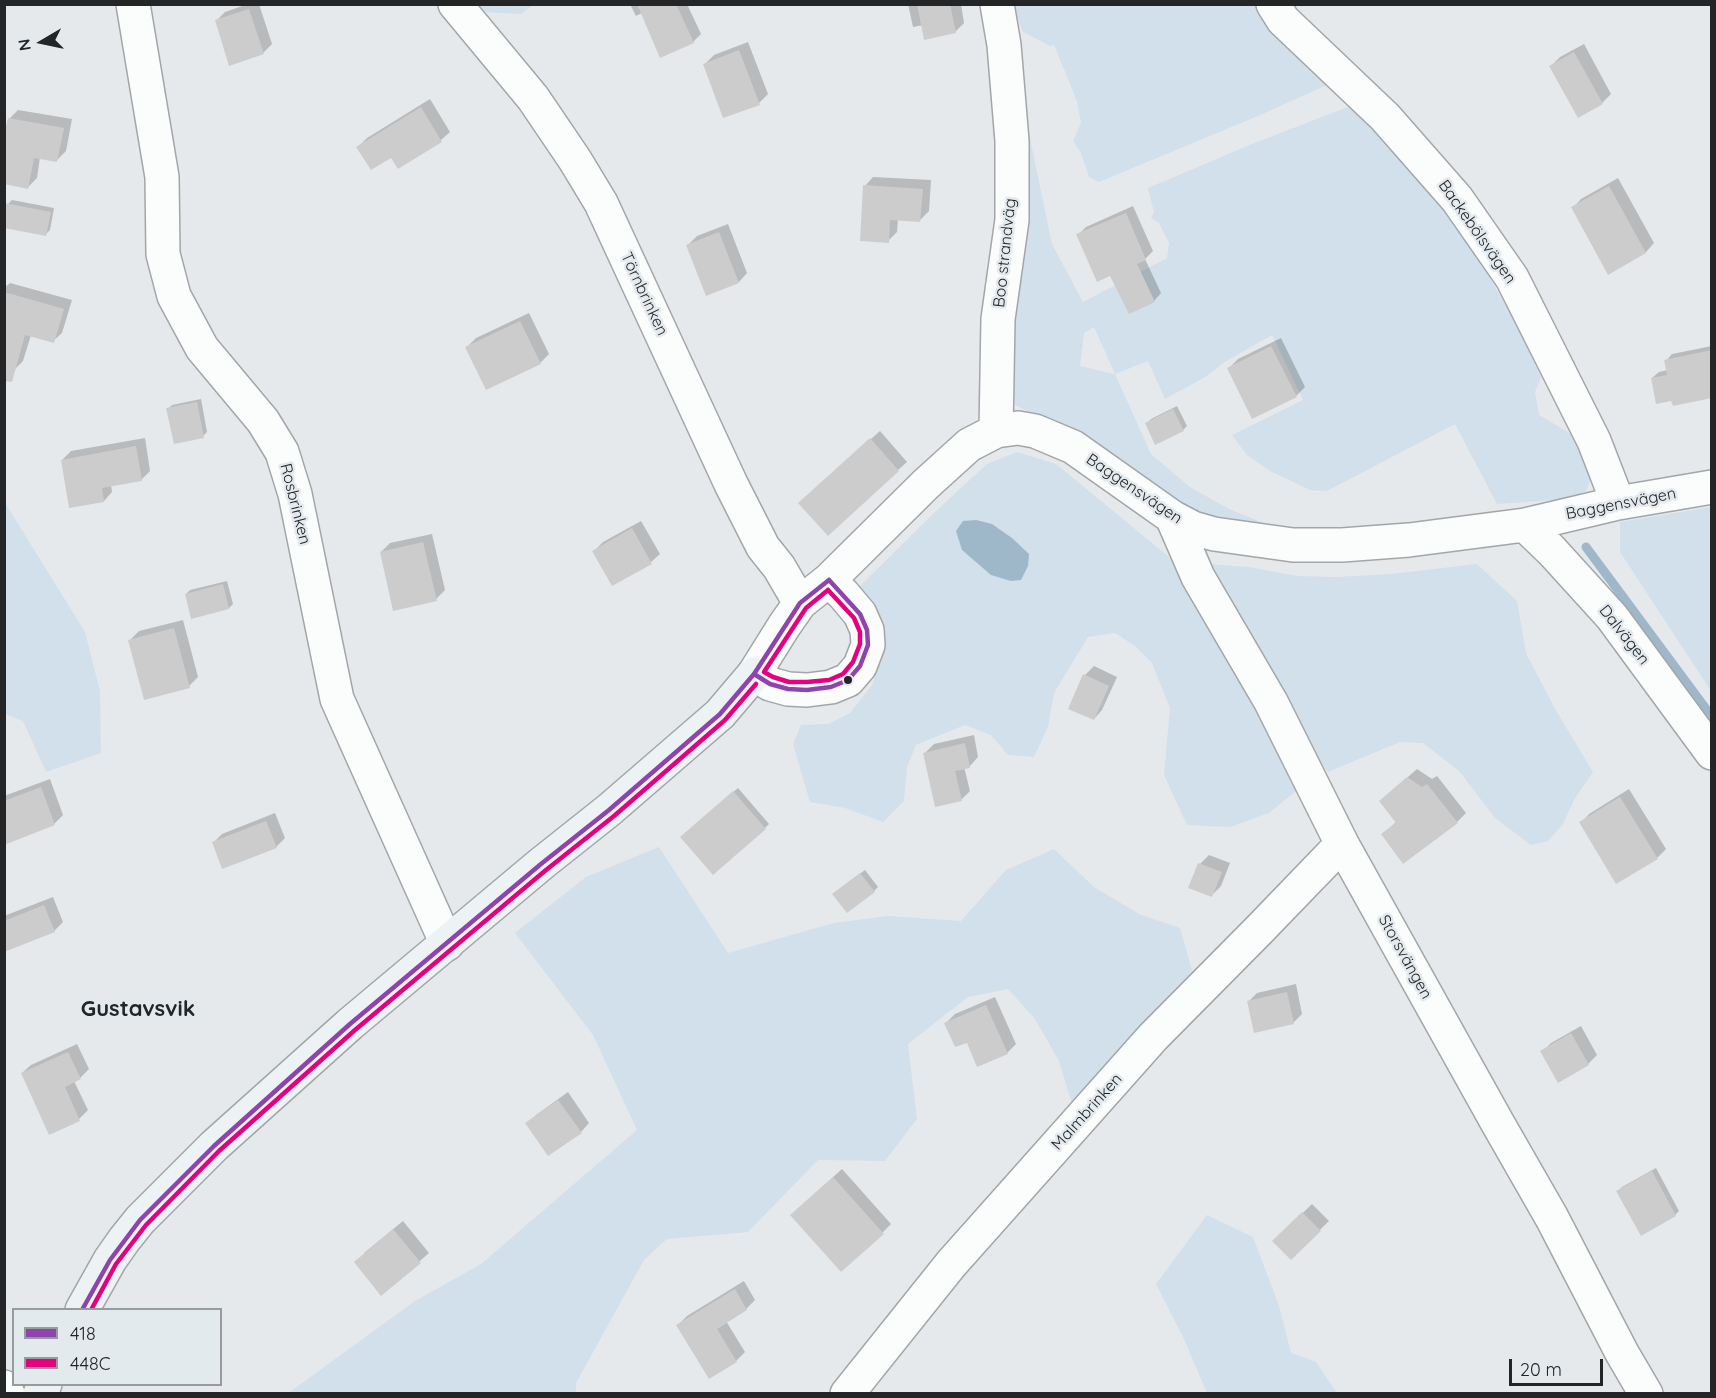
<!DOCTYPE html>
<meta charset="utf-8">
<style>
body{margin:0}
#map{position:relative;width:1716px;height:1398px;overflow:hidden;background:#e6e9eb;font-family:Quicksand,sans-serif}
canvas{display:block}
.frame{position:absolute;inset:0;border:6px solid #232527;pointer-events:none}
.legend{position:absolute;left:12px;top:1308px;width:210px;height:78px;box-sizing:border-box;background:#e3eaee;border:2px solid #969b9e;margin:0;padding:8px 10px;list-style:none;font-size:18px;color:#232527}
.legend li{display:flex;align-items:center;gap:12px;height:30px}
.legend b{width:30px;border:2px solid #969b9e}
.north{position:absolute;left:12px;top:12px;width:60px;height:60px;-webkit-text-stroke:4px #e3eaee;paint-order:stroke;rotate:261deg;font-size:16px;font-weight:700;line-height:24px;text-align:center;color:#232527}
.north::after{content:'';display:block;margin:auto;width:21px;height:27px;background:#232527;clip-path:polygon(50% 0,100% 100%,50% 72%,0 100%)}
.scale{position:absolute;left:1509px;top:1359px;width:94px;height:27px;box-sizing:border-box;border:3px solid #232527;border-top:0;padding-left:8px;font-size:18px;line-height:21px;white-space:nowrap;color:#232527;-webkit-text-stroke:4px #e3eaee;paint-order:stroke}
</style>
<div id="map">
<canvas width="1716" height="1398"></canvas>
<div class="frame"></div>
<ul class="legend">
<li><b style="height:8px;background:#8e44ad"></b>418</li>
<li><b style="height:8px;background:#e5007d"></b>448C</li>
</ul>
<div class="north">N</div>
<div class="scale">20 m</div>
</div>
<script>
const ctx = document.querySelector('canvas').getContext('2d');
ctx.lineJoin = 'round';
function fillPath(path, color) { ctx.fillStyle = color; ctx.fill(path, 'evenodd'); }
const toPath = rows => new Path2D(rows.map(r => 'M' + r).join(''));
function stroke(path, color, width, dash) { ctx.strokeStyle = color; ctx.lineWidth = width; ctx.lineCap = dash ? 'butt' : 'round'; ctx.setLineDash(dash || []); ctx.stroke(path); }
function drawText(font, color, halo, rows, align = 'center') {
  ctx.font = font + ' Quicksand,sans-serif'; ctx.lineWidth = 5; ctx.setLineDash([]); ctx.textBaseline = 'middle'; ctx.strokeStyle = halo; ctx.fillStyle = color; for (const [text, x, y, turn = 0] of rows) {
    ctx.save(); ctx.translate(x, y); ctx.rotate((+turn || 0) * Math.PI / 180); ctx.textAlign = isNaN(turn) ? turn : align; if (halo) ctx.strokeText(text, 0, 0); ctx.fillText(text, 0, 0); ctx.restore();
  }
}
fillPath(toPath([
 [480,5,533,5,521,14,486,12],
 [1012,5,1256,5,1285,34,1334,82,1258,116,1099,182,1089,177,1081,153,1073,141,1081,123,1077,101,1054,45,1050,46,1023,32],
 [1353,105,1429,189,1477,256,1516,323,1541,377,1535,392,1539,415,1576,437,1588,456,1590,481,1586,491,1571,499,1497,504,1455,424,1327,491,1310,490,1270,471,1247,455,1232,435,1303,400,1272,335,1223,363,1207,376,1165,399,1148,361,1115,374,1151,454,1190,487,1229,509,1266,524,1203,514,1171,502,1048,421,1011,403,1020,227,1021,139,1027,124,1052,244,1083,302,1167,258,1169,243,1159,223,1151,218,1154,212,1148,188,1252,144],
 [1094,327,1115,374,1114,374,1080,366,1084,333],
 [1017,452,1056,464,1168,556,1188,586,1244,688,1296,791,1269,813,1230,827,1187,825,1164,775,1170,708,1152,663,1135,646,1115,633,1088,637,1054,693,1048,727,1034,757,1008,755,991,735,965,725,916,745,907,767,904,801,883,822,845,808,810,802,793,744,801,725,828,724,850,713,873,684,878,653,872,617,859,587,936,511,987,464],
 [4,501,85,632,100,691,101,753,46,772,23,721,5,714],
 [1711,507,1712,507,1711,691,1620,552,1620,522],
 [1208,564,1249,567,1297,576,1336,577,1391,574,1477,564,1517,601,1526,653,1554,707,1593,772,1574,800,1563,824,1548,841,1531,845,1495,818,1459,771,1423,743,1400,742,1328,772,1304,739],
 [659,847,728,953,834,923,888,916,961,921,1006,870,1054,849,1094,887,1139,914,1180,928,1194,977,1073,1107,1059,1061,1035,1019,1008,989,968,997,908,1044,917,1119,885,1161,818,1160,748,1232,667,1239,644,1260,576,1383,576,1393,287,1394,415,1301,481,1264,637,1130,593,1035,515,933,586,877],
 [1207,1215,1253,1237,1279,1306,1291,1353,1316,1362,1337,1393,1207,1393,1184,1339,1156,1284]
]), '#d1e0ea');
fillPath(toPath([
 [976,520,992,524,1012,538,1029,554,1028,566,1021,580,1011,581,991,575,962,550,956,531,963,521]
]), '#9fb8c9');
fillPath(toPath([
 [248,4,259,4,272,44,263,53,216,21,225,12],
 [630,4,687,4,701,34,693,42,642,13,636,16],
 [908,4,961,4,964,23,955,32,923,25,913,27],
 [748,42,768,94,759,103,705,64,714,55],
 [1584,44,1611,94,1602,103,1551,66,1560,57],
 [430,99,450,132,441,140,398,167,391,156,358,147,367,138],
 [18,110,72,119,66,151,57,160,40,157,37,178,28,187,9,119],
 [873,177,931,180,929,211,920,220,898,219,897,232,888,241,865,186],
 [1618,178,1654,243,1646,252,1609,273,1573,208,1581,199],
 [12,200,54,208,50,230,46,234,8,204],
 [1133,206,1153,251,1145,259,1161,293,1154,301,1110,274,1078,235,1086,227],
 [728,224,747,273,739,282,688,245,697,236],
 [10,283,72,300,62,333,53,341,31,335,23,361,14,370,4,367,4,288],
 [529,313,549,354,540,363,467,347,476,338],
 [1281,338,1305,387,1296,396,1229,368,1238,359],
 [1712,346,1712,405,1710,396,1652,378,1659,372,1668,370,1666,361,1672,354],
 [201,399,207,432,203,436,168,409,172,405],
 [1177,406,1187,426,1183,430,1147,423,1151,419],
 [880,431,907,462,898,470,809,494],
 [145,438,150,471,141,480,111,485,112,492,104,501,62,460,71,451],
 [641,521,660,554,651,562,613,584,594,551,603,542],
 [432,534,445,590,436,599,381,552,390,543],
 [227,581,233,604,229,608,186,594,190,590],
 [183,620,198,677,189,686,130,640,139,631],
 [1094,666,1117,677,1102,710,1094,719,1085,675],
 [974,735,978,757,970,766,964,767,970,791,961,800,925,753,934,744],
 [1417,769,1432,779,1437,776,1466,813,1457,822,1403,862,1383,834,1397,821,1381,801],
 [50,779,63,815,54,824,4,843,4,796],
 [738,788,769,824,765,828,686,833],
 [1629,789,1666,849,1657,858,1581,823,1589,814],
 [275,813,285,838,276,847,213,843,222,834],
 [1209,855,1230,863,1221,886,1212,895,1190,887,1200,864],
 [865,870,878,887,874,891,838,890],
 [53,897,63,922,54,931,4,950,4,916],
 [1296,984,1302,1014,1293,1023,1248,1002,1257,993],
 [995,997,1016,1044,1007,1053,968,1041,946,1023,955,1014],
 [1581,1026,1597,1055,1588,1064,1542,1052,1551,1043],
 [77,1044,89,1069,80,1078,74,1081,88,1110,79,1119,22,1073,31,1065],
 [568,1092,589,1123,581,1132,527,1124,536,1115],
 [1656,1168,1679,1211,1675,1215,1641,1234,1618,1191,1622,1187],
 [842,1169,891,1224,882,1233,801,1206],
 [1312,1204,1329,1221,1291,1258,1274,1241],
 [403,1221,429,1253,382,1294,364,1253],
 [744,1281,755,1300,746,1309,726,1321,745,1352,736,1361,678,1325,687,1316]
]), '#0003');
stroke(toPath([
 [1586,547,1712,717]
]), '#9fb8c9', 9);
fillPath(toPath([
 [637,4,676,4,694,43,660,58],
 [917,4,950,4,956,33,924,40],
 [249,9,264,54,229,66,215,20],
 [739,50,760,105,723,118,703,64],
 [1574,52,1603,104,1578,118,1549,66],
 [421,107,442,142,398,169,391,158,371,170,356,147],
 [8,118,64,128,57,162,34,158,28,189,4,184,4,135],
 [863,185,923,189,920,222,890,220,889,243,860,241],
 [1609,186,1646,253,1608,275,1571,207],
 [4,203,51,212,46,236,4,228],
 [1126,213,1146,260,1137,264,1155,302,1129,314,1110,276,1097,282,1076,234],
 [719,232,739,283,706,296,686,245],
 [4,292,64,309,54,343,25,335,12,382,4,381],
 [520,321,541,364,486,390,465,347],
 [1271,346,1297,397,1252,419,1227,368],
 [1712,350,1712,398,1673,406,1671,401,1656,404,1651,378,1667,375,1664,360],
 [197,402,204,438,174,444,166,408],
 [1173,409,1184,431,1155,445,1145,423],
 [870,438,899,471,828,536,798,503],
 [136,446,142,481,102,488,104,502,69,508,61,460],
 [632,528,652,564,612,586,592,551],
 [423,542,437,601,393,611,380,552],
 [223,584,229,609,191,619,185,594],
 [174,628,190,688,144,700,128,640],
 [1083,674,1109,686,1094,720,1068,709],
 [965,743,970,768,955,771,962,801,935,807,923,753],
 [1407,777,1422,787,1427,784,1458,823,1403,864,1381,834,1396,823,1379,801],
 [41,787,55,825,4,845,4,801],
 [733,791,766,829,713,875,680,837],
 [1620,797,1658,859,1616,884,1579,822],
 [266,821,277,848,222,869,212,842],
 [1198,863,1222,872,1212,897,1188,888],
 [860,873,875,892,847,913,832,894],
 [44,905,55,932,4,952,4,921],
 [1287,992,1294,1024,1254,1033,1247,1001],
 [986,1005,1008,1054,977,1067,967,1043,955,1047,944,1023],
 [1571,1033,1589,1065,1558,1083,1540,1051],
 [68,1052,81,1079,65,1087,80,1121,49,1135,21,1073],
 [558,1100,582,1133,548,1156,525,1123],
 [1652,1171,1676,1216,1641,1236,1616,1191],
 [833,1177,884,1234,841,1272,790,1215],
 [1302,1212,1321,1231,1291,1260,1272,1241],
 [393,1229,421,1263,381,1296,354,1262],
 [735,1289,747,1310,717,1329,737,1362,709,1379,676,1325]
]), '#cccccd');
const street = toPath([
 [133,4,162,177,163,254,174,296,202,348,263,421,282,452,295,494,337,699,447,944],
 [455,4,533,98,575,160,601,203,731,484,763,547,779,567,800,603],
 [1273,4,1283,20,1385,117,1457,199,1512,278,1594,441,1618,503],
 [996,431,998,319,1012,220,1012,141,1004,45,997,4],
 [1172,517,1198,577,1271,702,1342,844,1497,1122,1552,1218,1622,1353,1646,1394],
 [1525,525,1552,551,1612,617,1712,753],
 [829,580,844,595,860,614,867,630,868,645,860,666,848,680,831,687,807,690,788,689,770,684,754,674,784,626,800,603,829,580,926,484,969,445,996,431,1018,428,1035,431,1073,447,1172,517,1193,528,1214,534,1293,545,1342,545,1409,540,1525,525,1618,503,1712,487],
 [4,1387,8,1394],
 [847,1394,951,1264,1153,1037,1259,930,1342,844]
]);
const secondary = toPath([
 [82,1310,110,1260,124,1240,140,1220,214,1146,350,1024,541,864,609,810,720,714,754,674],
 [40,1394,45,1384]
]);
stroke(street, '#a3a6a8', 36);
stroke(secondary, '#a3a6a8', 36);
stroke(street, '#fbfcfc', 33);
stroke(secondary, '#edf2f4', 33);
stroke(toPath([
 [754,674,770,684,788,689,807,690,831,687,848,680,860,666,868,645,867,630,860,614,829,580],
 [82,1310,110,1260,140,1220,214,1146,350,1024,541,864,609,810,720,714,754,674,800,603,829,580]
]), '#8e44ad', 4.5);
stroke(toPath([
 [828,590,854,618,860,632,860,644,853,662,843,674,829,680,807,682,789,682,773,677,764,672,806,608,828,590],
 [91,1310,116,1264,146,1225,219,1151,355,1030,546,870,614,816,725,720,756,684]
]), '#e5007d', 4.5);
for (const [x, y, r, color] of [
 [848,680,5,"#232527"]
]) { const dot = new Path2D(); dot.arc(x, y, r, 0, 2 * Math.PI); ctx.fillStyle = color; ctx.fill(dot); stroke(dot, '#e3eaee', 2); }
drawText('16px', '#232527', '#e3eaee', [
 ["Backebölsvägen",1477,232,55],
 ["Boo strandväg",1005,253,-84],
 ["Törnbrinken",644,294,65],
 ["Baggensvägen",1134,489,34],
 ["Rosbrinken",295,504,76],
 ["Baggensvägen",1621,504,-11],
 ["Dalvägen",1624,635,52],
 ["Storsvängen",1405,957,61],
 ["Malmbrinken",1087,1112,-48]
]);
drawText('bold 22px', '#232527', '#e3eaee', [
 ["Gustavsvik",138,1009]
]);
</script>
